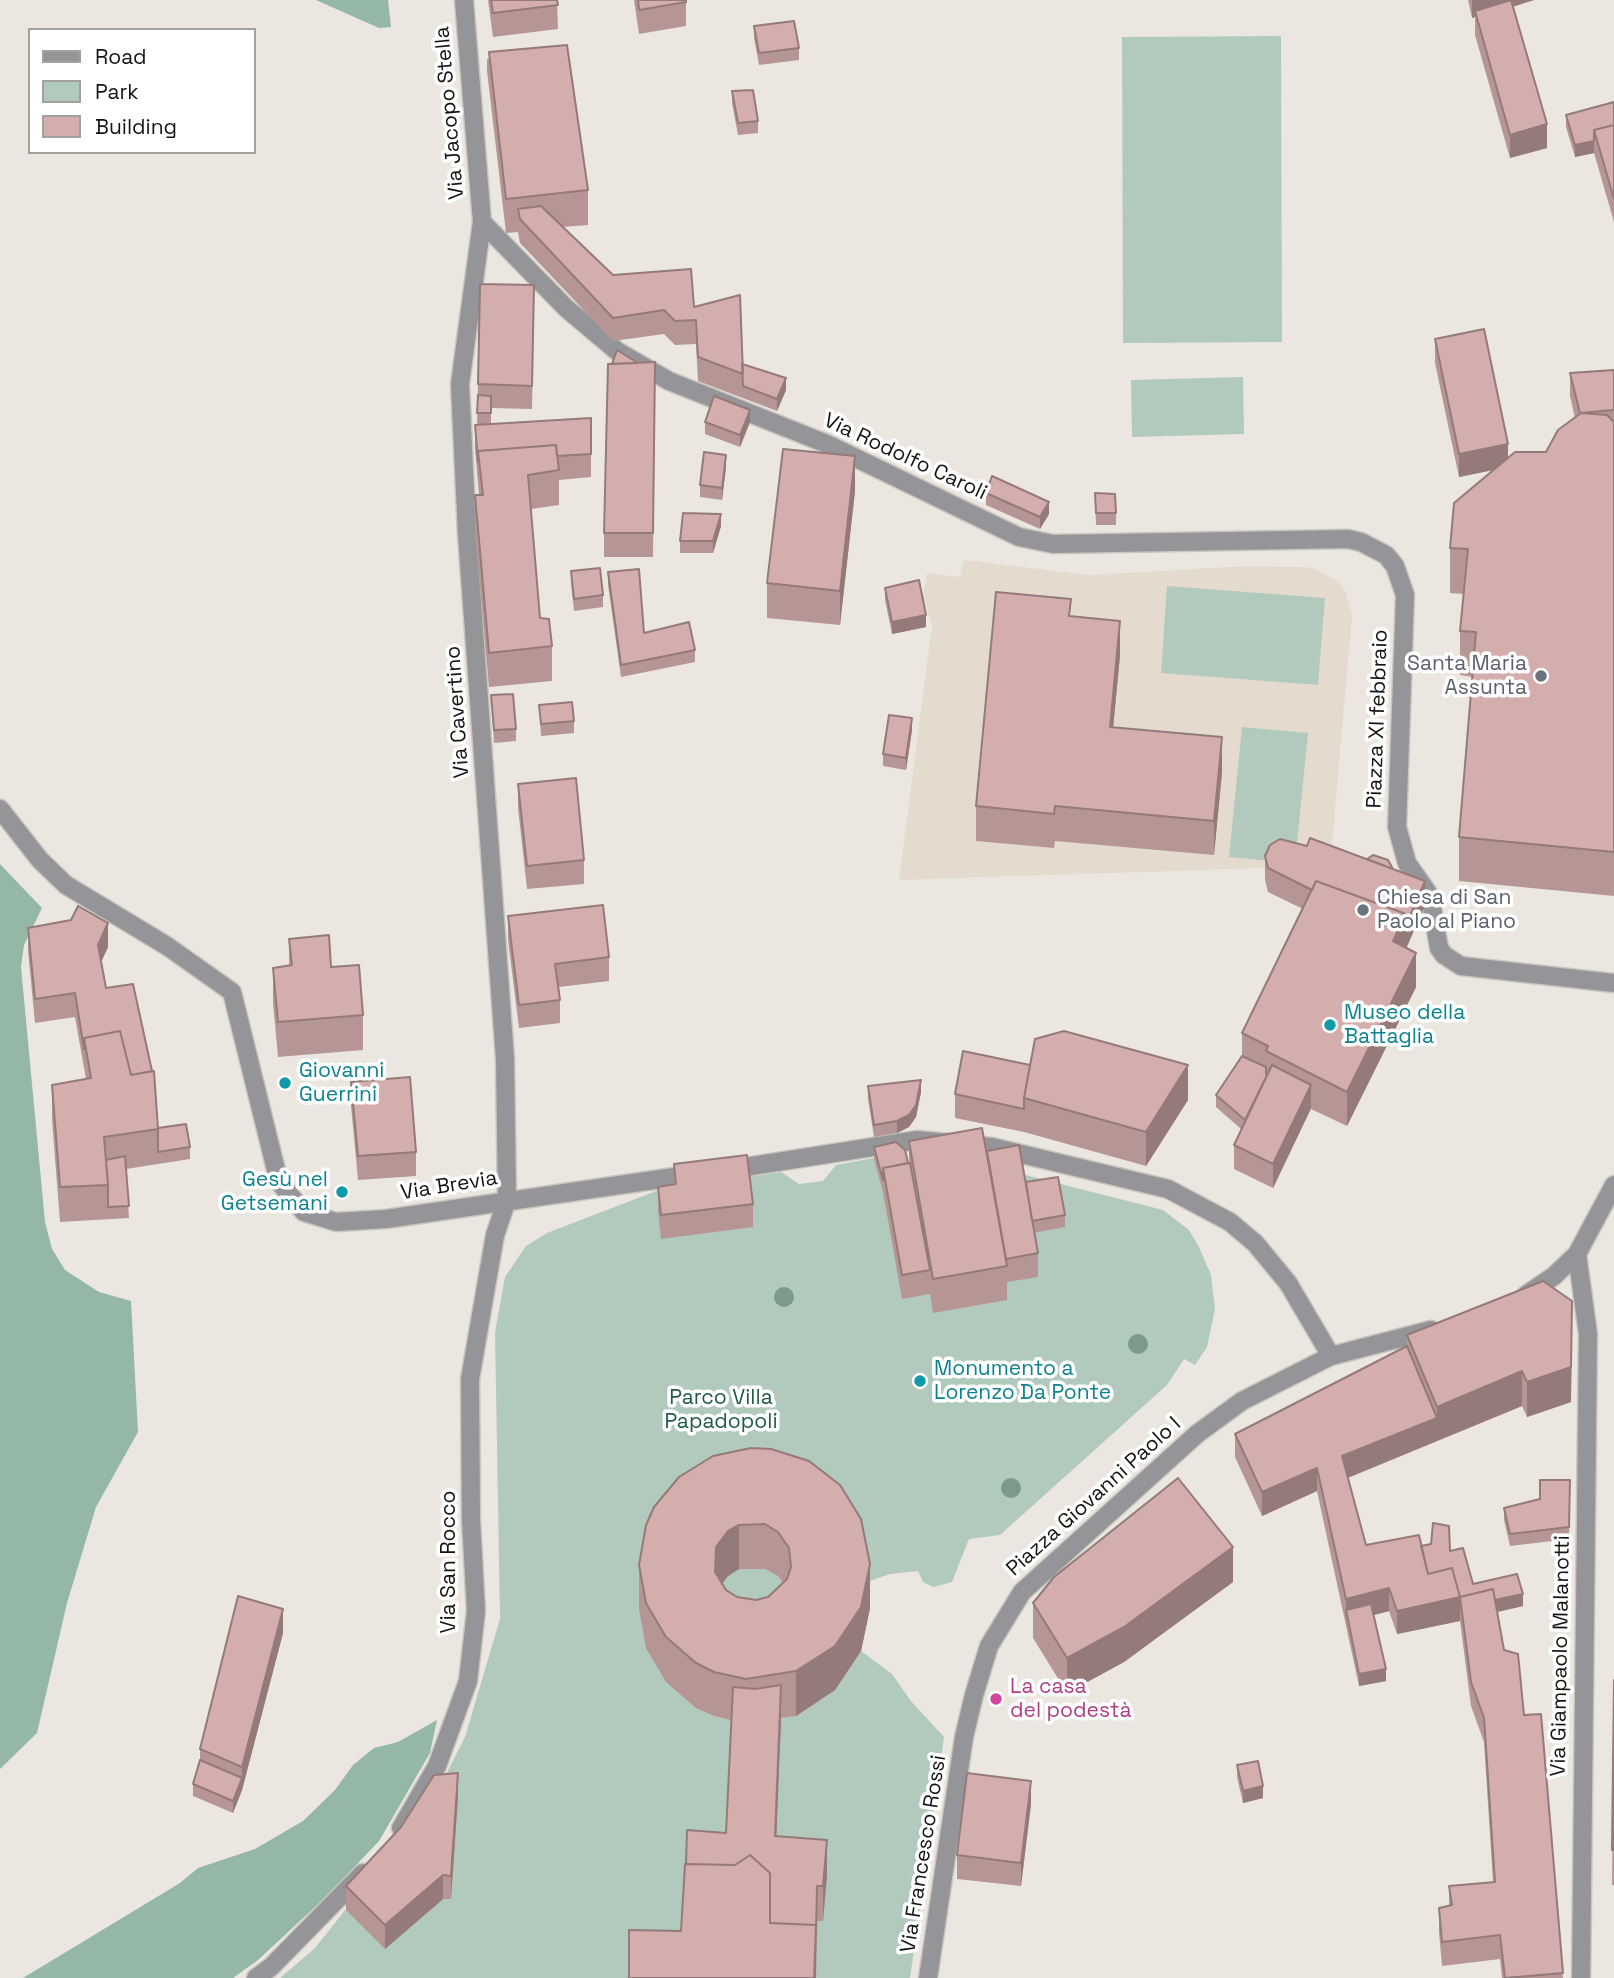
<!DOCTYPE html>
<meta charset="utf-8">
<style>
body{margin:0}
#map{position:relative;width:1614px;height:1978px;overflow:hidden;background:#ebe7e0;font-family:"Space Grotesk",sans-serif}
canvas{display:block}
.legend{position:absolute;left:28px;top:28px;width:228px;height:126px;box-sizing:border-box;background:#fff;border:2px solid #a2a1a0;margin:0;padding:9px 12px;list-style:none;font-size:21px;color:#161412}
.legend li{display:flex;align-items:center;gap:14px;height:35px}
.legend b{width:35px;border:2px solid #a2a1a0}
</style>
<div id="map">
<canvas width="1614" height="1978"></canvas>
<ul class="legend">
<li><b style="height:9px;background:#959498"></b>Road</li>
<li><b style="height:19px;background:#b2cabe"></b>Park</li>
<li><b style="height:19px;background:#d4aeac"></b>Building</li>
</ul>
</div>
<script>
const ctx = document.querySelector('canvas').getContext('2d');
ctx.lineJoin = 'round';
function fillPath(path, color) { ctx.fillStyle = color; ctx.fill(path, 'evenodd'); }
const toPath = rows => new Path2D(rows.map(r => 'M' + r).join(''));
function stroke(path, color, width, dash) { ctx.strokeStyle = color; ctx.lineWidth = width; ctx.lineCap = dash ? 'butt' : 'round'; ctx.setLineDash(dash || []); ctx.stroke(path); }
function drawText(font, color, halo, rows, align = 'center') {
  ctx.font = font + ' "Space Grotesk",sans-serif'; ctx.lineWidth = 7; ctx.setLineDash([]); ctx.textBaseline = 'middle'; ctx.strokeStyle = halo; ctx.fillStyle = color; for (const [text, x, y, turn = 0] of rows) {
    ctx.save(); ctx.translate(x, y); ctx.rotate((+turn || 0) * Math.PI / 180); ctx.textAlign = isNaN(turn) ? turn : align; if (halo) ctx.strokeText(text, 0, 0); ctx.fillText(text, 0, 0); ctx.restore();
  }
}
fillPath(toPath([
 [964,560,1089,575,1244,566,1306,567,1318,570,1338,582,1346,593,1352,616,1330,866,899,880,932,625,923,596,927,573,960,577]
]), '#e4dbce');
fillPath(toPath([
 [1281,36,1282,342,1123,343,1122,37],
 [1243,377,1244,434,1132,437,1131,380],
 [1167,586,1325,598,1318,685,1161,673],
 [1242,727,1308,733,1295,863,1229,857],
 [896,1154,909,1176,998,1168,1163,1210,1189,1230,1199,1247,1211,1275,1215,1309,1207,1347,1195,1365,1184,1359,1167,1385,1000,1535,969,1539,952,1582,934,1587,923,1582,918,1571,890,1574,867,1582,870,1608,861,1651,892,1674,911,1701,944,1737,910,1978,280,1978,315,1948,434,1798,465,1737,500,1619,495,1332,505,1277,526,1246,547,1233,656,1191,781,1172,799,1184,823,1181,836,1165]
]), '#b2cabe');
fillPath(toPath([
 [316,0,388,0,391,27,379,28],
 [0,864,42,908,24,945,21,967,45,1222,52,1249,65,1270,99,1292,131,1301,138,1432,96,1507,67,1603,37,1733,0,1769],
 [437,1720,430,1753,379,1841,327,1896,258,1960,233,1978,23,1978,180,1883,198,1868,255,1849,303,1821,335,1790,353,1765,374,1748,398,1742]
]), '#94b7a6');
const street = toPath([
 [482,222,566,308,617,351,669,381,827,444,1019,537,1053,544,1348,539,1361,542,1386,555,1395,566,1405,595,1397,827,1407,863,1430,896,1439,948,1444,955,1461,966,1614,983],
 [0,809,40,860,66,885,167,946,232,992,279,1182,304,1212,336,1222,386,1219,695,1174],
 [726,1170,917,1140,992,1147,1168,1189,1230,1222,1255,1243,1288,1283,1331,1356],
 [1577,1254,1588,1334,1581,1978],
 [1526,1295,1554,1276,1577,1254,1614,1185],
 [401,1828,437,1766,468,1681,476,1611,471,1520,470,1379,495,1235,507,1200,505,1059,467,534,460,384,482,222,464,0],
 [256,1978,271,1967,363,1873],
 [928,1978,964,1737,974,1695,989,1646,1022,1592,1197,1434,1242,1401,1331,1356,1431,1330]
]);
stroke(street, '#c9c5bf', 21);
stroke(street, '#959498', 18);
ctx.fillStyle = '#7b9a8a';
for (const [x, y] of [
 [784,1297],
 [1138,1344],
 [1011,1488]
]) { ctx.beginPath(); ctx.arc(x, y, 10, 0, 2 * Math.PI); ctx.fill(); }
fillPath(toPath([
 [488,0,557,0,558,29,493,37],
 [634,0,686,0,686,26,639,34],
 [1468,0,1534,0,1513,7,1547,148,1510,158,1475,35,1475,17,1472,18],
 [754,26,799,48,799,60,759,65,754,38],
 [489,52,588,190,588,225,563,227,613,275,694,307,742,364,786,390,777,411,698,381,696,344,675,345,664,334,613,341,520,243,518,232,506,233,487,71,487,59,489,59],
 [732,91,758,121,758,133,738,135,732,103],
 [1614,102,1614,222,1594,153,1575,157,1566,127,1566,115],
 [534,309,532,409,491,408,491,424,591,418,591,477,559,480,559,505,531,509,540,618,552,646,552,681,489,687,475,530,475,495,479,495,475,449,475,425,477,425,478,384],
 [1435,339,1508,458,1546,452,1575,418,1570,396,1570,373,1614,370,1614,896,1459,881,1459,837,1473,677,1460,675,1460,631,1464,594,1450,593,1450,548,1493,470,1459,477,1435,363],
 [655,362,653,557,604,557,604,533,638,363],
 [705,422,750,422,740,447,705,434],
 [726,467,722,500,700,497,700,485],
 [855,491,840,625,767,618,767,583],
 [986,493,1049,514,1040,529,986,505],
 [1095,493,1116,513,1116,525,1096,525],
 [721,526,713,553,680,553,680,541],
 [571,571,603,595,603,607,574,611,571,583],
 [608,572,644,633,695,650,695,662,621,677,608,585],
 [885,588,926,627,892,634,885,600],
 [1071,617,1120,655,1113,727,1222,772,1214,855,1055,841,1054,848,976,841,976,806],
 [491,695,516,729,516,741,494,743],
 [539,705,574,721,574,733,541,736],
 [912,730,906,770,883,766,883,754],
 [518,784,584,860,584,884,527,889,518,808],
 [1265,856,1393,869,1425,905,1406,948,1416,987,1347,1126,1311,1109,1273,1188,1234,1169,1234,1145,1241,1129,1216,1107,1216,1095,1242,1056,1242,1033,1303,909,1268,892,1265,880],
 [508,916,609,957,609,981,559,987,560,1000,560,1023,519,1028,508,940],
 [28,928,108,947,101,962,106,988,158,1128,190,1147,190,1159,126,1169,129,1218,60,1222,52,1120,52,1085,86,1079,75,1017,35,1023,28,951],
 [289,939,331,967,363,1015,363,1050,278,1057,273,1003,273,968,289,965],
 [351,1082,416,1152,416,1176,358,1180,351,1106],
 [868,1086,921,1092,916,1117,909,1127,897,1133,874,1137,868,1099],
 [955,1094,1188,1100,1146,1166,1024,1132,955,1118],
 [909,1141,987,1151,1065,1215,1065,1227,1034,1233,1038,1253,1038,1277,1007,1282,1007,1300,933,1313,930,1294,902,1299,883,1192,874,1159,874,1147,908,1163,909,1163],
 [674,1164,753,1204,753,1227,661,1239,658,1211,658,1187,674,1185],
 [1407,1335,1572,1335,1571,1402,1527,1417,1522,1406,1348,1478,1366,1545,1421,1546,1450,1551,1473,1584,1523,1606,1497,1612,1504,1650,1524,1715,1563,1978,1502,1978,1500,1959,1442,1966,1439,1932,1439,1908,1449,1906,1449,1886,1493,1882,1484,1742,1471,1706,1460,1621,1397,1634,1389,1611,1374,1615,1386,1681,1359,1686,1317,1491,1262,1516,1235,1457,1235,1434,1407,1346],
 [713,1456,870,1608,861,1651,835,1690,796,1716,781,1718,776,1836,827,1875,823,1921,817,1921,816,1978,629,1978,629,1930,681,1931,726,1833,731,1720,714,1716,696,1708,666,1682,646,1648,639,1609,639,1565],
 [739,1569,765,1569,778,1576,783,1583,768,1597,756,1600,737,1597,726,1590,722,1584,728,1576],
 [1570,1480,1569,1539,1510,1546,1504,1520,1504,1508,1540,1499],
 [1233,1582,1124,1662,1067,1693,1033,1638,1033,1603],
 [283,1633,242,1790,233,1813,193,1796,193,1784,200,1760,200,1749],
 [1614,1680,1614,1885,1612,1885],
 [1237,1765,1263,1798,1243,1803,1237,1777],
 [458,1796,451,1899,443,1899,385,1949,346,1910,346,1886],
 [1031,1804,1021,1886,957,1879,957,1855]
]), '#b69694');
fillPath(toPath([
 [1472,0,1534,0,1477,17,1475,11,1475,17,1472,18],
 [1547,124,1547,148,1510,158,1510,135],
 [1594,141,1594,153,1575,157,1575,145],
 [786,378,786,390,777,411,777,399],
 [750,410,750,422,740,447,740,435],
 [1508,444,1508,467,1459,477,1459,454],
 [726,455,726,467,722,500,722,488],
 [855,456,855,491,840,625,840,591],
 [1049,502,1049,514,1040,529,1040,517],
 [721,514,721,526,713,553,713,541],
 [926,615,926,627,892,634,892,622],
 [1120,621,1120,655,1110,761,1110,727],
 [912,718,912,730,906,770,906,758],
 [1222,737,1222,772,1214,855,1214,821],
 [1425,881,1425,905,1406,949,1393,941,1406,914],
 [108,923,108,947,98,969,98,945],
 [1416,953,1416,987,1347,1126,1347,1092],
 [1188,1065,1188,1100,1146,1166,1146,1132],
 [921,1080,921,1092,916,1117,909,1127,897,1133,897,1121],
 [1311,1085,1311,1108,1273,1188,1273,1164],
 [1572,1301,1571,1402,1527,1417,1527,1382],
 [1522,1371,1522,1406,1342,1480,1342,1456,1437,1418,1437,1407],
 [1317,1468,1317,1491,1262,1516,1262,1492],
 [739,1525,739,1569,728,1576,716,1591,715,1572,716,1547,728,1531],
 [1233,1547,1233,1582,1124,1662,1067,1693,1067,1658],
 [870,1564,870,1608,861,1651,835,1690,796,1716,796,1671],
 [1389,1588,1389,1611,1348,1622,1346,1610,1346,1622,1346,1599],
 [1523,1594,1523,1606,1463,1620,1461,1609],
 [1460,1597,1460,1621,1397,1634,1397,1611],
 [283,1609,283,1633,242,1790,233,1813,233,1801,242,1778,242,1767],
 [1386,1669,1386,1681,1359,1686,1359,1674],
 [781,1685,781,1720,775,1870,775,1836],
 [458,1773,458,1796,451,1899,451,1876],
 [1031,1781,1031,1804,1021,1886,1021,1863],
 [1263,1786,1263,1798,1243,1803,1243,1791],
 [827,1840,827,1875,823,1921,823,1886],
 [443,1875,443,1899,385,1949,385,1925],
 [817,1886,816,1978,814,1978]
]), '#947a78');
const building = toPath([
 [491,0,557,0,558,5,493,13,491,0],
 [638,0,686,0,686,2,639,10,638,0],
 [1511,0,1547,124,1510,135,1475,11,1511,0],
 [794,21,799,48,759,53,754,26,794,21],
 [567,45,588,190,506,199,489,52,567,45],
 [753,90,758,121,738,123,732,91,753,90],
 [1614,102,1614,125,1594,130,1594,141,1575,145,1566,115,1614,102],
 [1614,125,1614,199,1594,130,1614,125],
 [541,206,613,275,691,269,694,307,740,295,743,374,698,357,696,320,675,321,664,310,613,318,520,219,518,209,541,206],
 [480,284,534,285,532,386,478,384,480,284],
 [1484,329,1508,444,1459,454,1435,339,1484,329],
 [617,350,638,363,612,364,617,350],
 [655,362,653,533,604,533,608,364,655,362],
 [742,364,786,378,777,399,743,386,742,364],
 [1614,370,1614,410,1580,413,1570,373,1614,370],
 [478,395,491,396,491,413,477,413,478,395],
 [714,396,750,410,740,435,705,422,714,396],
 [1581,413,1607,415,1614,422,1614,852,1459,837,1476,632,1460,631,1468,549,1450,548,1454,503,1515,452,1546,452,1558,430,1581,413],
 [591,418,591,454,557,456,556,445,478,451,478,461,475,425,591,418],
 [556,445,559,470,528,475,540,618,549,619,552,646,489,653,475,495,483,495,478,451,556,445],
 [783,449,855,456,840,591,767,583,783,449],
 [704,452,726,455,722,488,700,485,704,452],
 [992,476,1049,502,1040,517,986,493,992,476],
 [1095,493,1115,494,1116,513,1096,513,1095,493],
 [683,513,721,514,713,541,680,541,683,513],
 [600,568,603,595,574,599,571,571,600,568],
 [639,569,644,633,689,622,695,650,621,665,608,572,639,569],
 [919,580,926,615,892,622,885,588,919,580],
 [996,592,1071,599,1069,616,1120,621,1110,727,1222,737,1214,821,1055,806,1054,814,976,806,996,592],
 [513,694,516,729,494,730,491,695,513,694],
 [572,702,574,721,541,724,539,705,572,702],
 [889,715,912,718,906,758,883,754,889,715],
 [576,778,584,860,527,866,518,784,576,778],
 [1310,838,1425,881,1406,925,1406,914,1316,881,1312,890,1268,868,1265,856,1270,845,1280,839,1307,846,1310,838],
 [1373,855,1388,860,1393,869,1367,859,1373,855],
 [1316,881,1406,914,1393,941,1416,953,1347,1092,1266,1051,1268,1046,1242,1033,1316,881],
 [603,905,609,957,555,964,560,1000,519,1005,508,916,603,905],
 [78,906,108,923,98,945,106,988,133,984,152,1071,131,1075,120,1031,84,1038,84,1049,75,993,35,999,28,928,71,920,78,906],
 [329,935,331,967,359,965,363,1015,278,1022,273,968,292,965,289,939,329,935],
 [120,1031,131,1075,154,1071,158,1129,104,1137,108,1185,60,1187,52,1085,91,1078,84,1038,120,1031],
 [1064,1031,1188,1065,1146,1132,1024,1098,1035,1039,1064,1031],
 [963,1051,1030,1065,1024,1098,1024,1109,955,1094,963,1051],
 [1242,1056,1266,1067,1266,1074,1267,1075,1245,1120,1216,1095,1242,1056],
 [1272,1065,1311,1085,1273,1164,1234,1145,1272,1065],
 [410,1077,416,1152,358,1156,351,1082,410,1077],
 [921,1080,916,1105,909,1115,897,1121,874,1125,868,1086,921,1080],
 [186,1124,190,1147,158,1152,158,1128,186,1124],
 [982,1128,1007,1266,933,1279,909,1141,982,1128],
 [896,1142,905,1150,908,1163,883,1168,883,1180,874,1147,896,1142],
 [1019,1145,1038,1253,1006,1259,987,1151,1019,1145],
 [747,1155,753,1204,661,1215,658,1187,676,1184,674,1164,747,1155],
 [125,1156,129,1206,108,1207,108,1185,106,1160,125,1156],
 [910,1163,930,1270,902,1275,883,1168,910,1163],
 [1058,1177,1065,1215,1032,1221,1026,1182,1058,1177],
 [1543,1281,1572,1301,1571,1367,1527,1382,1522,1371,1437,1407,1407,1335,1543,1281],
 [1407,1346,1437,1418,1342,1456,1366,1545,1419,1535,1428,1574,1452,1568,1460,1597,1493,1589,1504,1650,1518,1654,1524,1715,1541,1714,1563,1973,1505,1978,1500,1935,1442,1942,1439,1908,1452,1905,1449,1886,1495,1882,1484,1718,1471,1682,1460,1597,1397,1611,1389,1588,1346,1599,1317,1468,1262,1492,1235,1434,1407,1346],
 [751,1448,771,1449,809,1461,840,1485,861,1519,870,1564,861,1607,835,1646,796,1671,746,1679,714,1672,696,1663,666,1637,646,1603,639,1565,646,1525,654,1507,679,1477,713,1456,751,1448],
 [765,1524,778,1532,789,1548,791,1567,787,1579,768,1597,756,1600,737,1597,726,1590,715,1572,716,1547,728,1531,739,1525,765,1524],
 [1178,1478,1233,1547,1124,1627,1067,1658,1033,1603,1054,1577,1178,1478],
 [1540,1480,1570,1480,1569,1527,1510,1534,1504,1508,1540,1499,1540,1480],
 [1433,1523,1449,1526,1450,1551,1463,1548,1473,1584,1517,1574,1523,1594,1495,1600,1493,1589,1460,1597,1452,1568,1428,1574,1421,1546,1431,1544,1433,1523],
 [238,1596,283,1609,242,1767,200,1749,238,1596],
 [1371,1604,1386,1669,1359,1674,1346,1610,1371,1604],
 [1614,1680,1614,1850,1612,1850,1614,1680],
 [781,1685,775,1836,827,1840,823,1886,817,1886,816,1934,816,1925,770,1923,770,1873,750,1855,735,1865,686,1864,687,1830,726,1833,733,1687,755,1689,781,1685],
 [200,1760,242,1778,233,1801,193,1784,200,1760],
 [1258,1761,1263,1786,1243,1791,1237,1765,1258,1761],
 [458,1773,451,1876,443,1875,385,1925,346,1886,401,1827,434,1775,458,1773],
 [967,1773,1031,1781,1021,1863,957,1855,967,1773],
 [750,1855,770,1873,770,1923,816,1925,814,1978,629,1978,629,1930,681,1931,685,1864,735,1865,750,1855]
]);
fillPath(building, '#d4aeac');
stroke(building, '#947a78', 2);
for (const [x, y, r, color] of [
 [1541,676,7,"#6b7280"],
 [1363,910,7,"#6b7280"],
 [1330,1025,7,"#0f9aa8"],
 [285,1083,7,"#0f9aa8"],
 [342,1192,7,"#0f9aa8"],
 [920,1381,7,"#0f9aa8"],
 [996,1699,7,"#d1479c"]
]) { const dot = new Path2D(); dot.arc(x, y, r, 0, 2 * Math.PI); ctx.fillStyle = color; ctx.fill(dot); stroke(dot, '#fff', 2.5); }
drawText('21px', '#161412', '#fff', [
 ["Via Jacopo Stella",450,113,-95],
 ["Via Rodolfo Caroli",905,457,25],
 ["Via Cavertino",458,712,-94],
 ["Piazza XI febbraio",1378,719,-88],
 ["Via Brevia",449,1186,-9],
 ["Piazza Giovanni Paolo I",1094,1497,-42],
 ["Via San Rocco",449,1562,-90],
 ["Via Giampaolo Malanotti",1561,1656,-89],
 ["Via Francesco Rossi",924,1854,-81]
]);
drawText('21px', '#5b616d', '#fff', [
 ["Santa Maria",1527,664],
 ["Assunta",1527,688],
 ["Chiesa di San",1377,898,"left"],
 ["Paolo al Piano",1377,922,"left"]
], 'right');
drawText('21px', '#0d838f', '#fff', [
 ["Museo della",1344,1013],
 ["Battaglia",1344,1037],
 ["Giovanni",299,1071],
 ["Guerrini",299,1095],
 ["Gesù nel",328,1180,"right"],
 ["Getsemani",328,1204,"right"],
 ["Monumento a",934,1369],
 ["Lorenzo Da Ponte",934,1393]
], 'left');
drawText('21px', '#1f5b44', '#fff', [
 ["Parco Villa",721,1398],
 ["Papadopoli",721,1422]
]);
drawText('21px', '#b23c85', '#fff', [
 ["La casa",1010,1687],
 ["del podestà",1010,1711]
], 'left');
</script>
